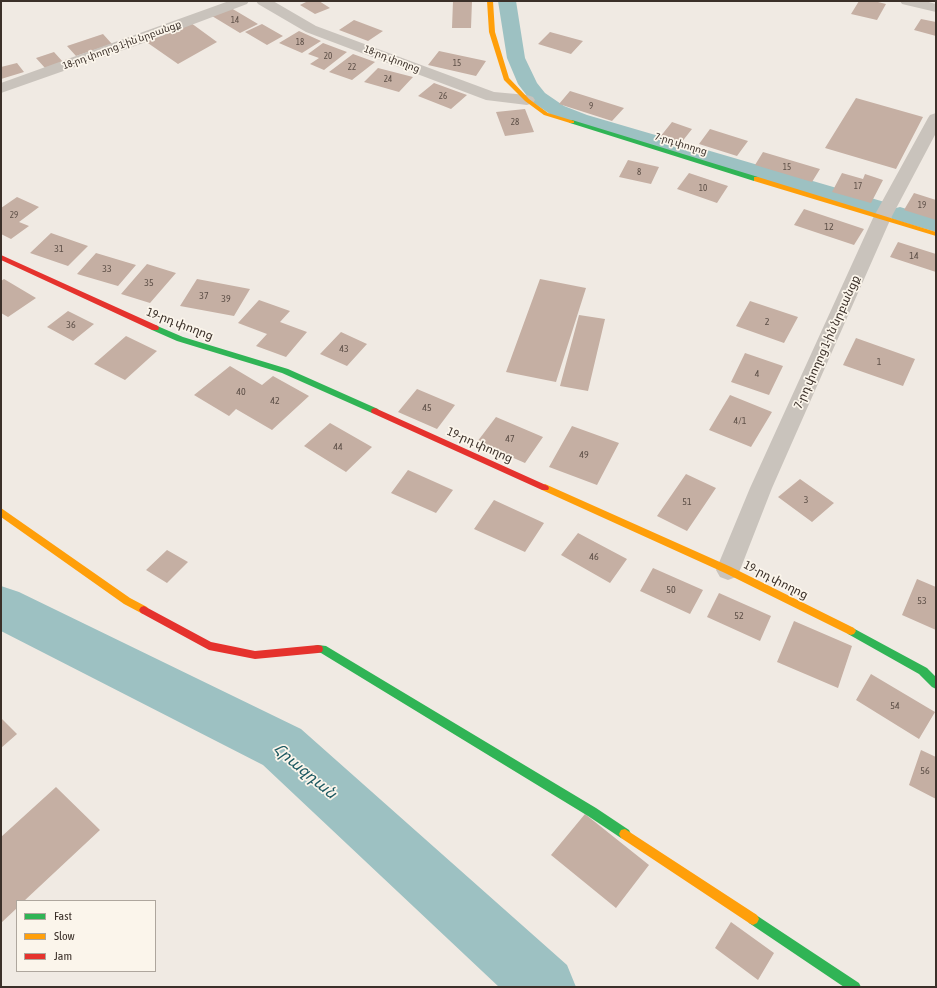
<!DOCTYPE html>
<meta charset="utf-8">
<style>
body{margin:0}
#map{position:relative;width:937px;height:988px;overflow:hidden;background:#f0eae3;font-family:"Asap Condensed",sans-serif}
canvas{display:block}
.frame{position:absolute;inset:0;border:2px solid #3b3029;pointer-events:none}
.legend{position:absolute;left:16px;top:900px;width:140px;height:72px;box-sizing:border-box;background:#fbf5eb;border:1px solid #aea69d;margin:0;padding:5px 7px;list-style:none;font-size:12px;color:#3b3029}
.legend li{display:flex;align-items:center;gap:8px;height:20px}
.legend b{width:20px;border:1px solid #aea69d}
</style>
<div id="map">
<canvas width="937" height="988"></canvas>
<div class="frame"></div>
<ul class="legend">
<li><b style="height:5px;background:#30b455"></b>Fast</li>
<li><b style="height:5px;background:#ff9f0a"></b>Slow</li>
<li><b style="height:5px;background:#e5322d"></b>Jam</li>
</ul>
</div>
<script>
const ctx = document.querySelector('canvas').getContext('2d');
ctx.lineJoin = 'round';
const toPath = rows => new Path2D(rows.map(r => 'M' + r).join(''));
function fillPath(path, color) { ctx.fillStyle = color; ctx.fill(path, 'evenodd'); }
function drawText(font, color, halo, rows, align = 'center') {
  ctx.font = font + ' "Asap Condensed","Noto Sans Armenian",sans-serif'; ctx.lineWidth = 3.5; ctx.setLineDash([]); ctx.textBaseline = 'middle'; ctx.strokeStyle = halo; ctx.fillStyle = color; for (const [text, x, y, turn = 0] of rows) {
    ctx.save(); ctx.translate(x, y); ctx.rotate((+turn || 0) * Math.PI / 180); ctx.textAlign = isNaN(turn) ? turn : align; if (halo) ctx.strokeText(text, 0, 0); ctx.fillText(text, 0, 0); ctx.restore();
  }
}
fillPath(toPath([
 [498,1,516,1,525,58,537,83,545,93,564,106,587,115,888,203,891,208,888,213,880,215,872,213,573,123,550,114,531,101,518,84,507,58,498,1],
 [900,207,936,218,936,232,892,219,889,214,892,209,900,207]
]), '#9dc1c2');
fillPath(toPath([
 [1,586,19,592,301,729,567,965,576,987,499,987,263,765,1,631,1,586]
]), '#9dc1c2');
fillPath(toPath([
 [308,1,319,1,330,8,315,14,300,5],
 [453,1,472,1,471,28,452,28],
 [859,1,874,1,886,4,877,20,851,14],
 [231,8,258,24,240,33,212,16],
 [921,19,936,22,936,36,914,30],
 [354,20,383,31,368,41,339,30],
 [191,23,217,42,178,64,145,41],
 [262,24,283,36,267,45,245,32],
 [299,31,321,41,302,53,279,43],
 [550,32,583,41,571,54,538,44],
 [103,34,112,44,76,56,67,46],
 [323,43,347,52,324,70,310,64,319,58,308,54],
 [439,51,486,61,476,76,428,65],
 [54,52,63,62,45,68,36,58],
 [353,54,375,62,352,80,329,72],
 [17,63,24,72,1,79,1,67],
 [378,68,413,77,399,92,364,82],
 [434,83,467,95,451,109,418,96],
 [570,91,624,108,612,121,559,104],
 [856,98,923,117,896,169,825,148],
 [525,109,534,132,505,136,496,112],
 [672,122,692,129,681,143,660,137],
 [710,129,748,141,737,156,699,144],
 [763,152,820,169,812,182,755,165],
 [628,160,659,167,651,184,619,177],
 [689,173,728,186,717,203,677,189],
 [842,173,863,179,865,174,883,180,871,203,832,192],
 [914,193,936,200,936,220,904,210],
 [17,197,39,207,19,222,29,226,11,239,1,234,1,208],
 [804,209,864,229,854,245,794,225],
 [51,233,88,246,68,266,30,253],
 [898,242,936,254,936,272,890,257],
 [96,253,136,265,118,286,77,274],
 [147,264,176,273,150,303,121,294],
 [4,279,36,298,8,317,1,313,1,281],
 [197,279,250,289,234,316,180,306],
 [540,279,586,288,556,382,506,372],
 [259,300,290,311,280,322,307,332,286,357,256,346,267,334,238,323],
 [750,301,798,317,784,343,736,326],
 [68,311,94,324,73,341,47,327],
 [579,315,605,319,588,391,560,386],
 [341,332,367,344,347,366,320,354],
 [126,336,157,351,125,380,94,364],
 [856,338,915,359,903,386,843,365],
 [745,353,783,366,769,395,731,382],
 [230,366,262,385,273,376,309,396,272,430,236,409,229,416,194,395],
 [417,389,455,405,437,429,398,412],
 [730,395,772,412,751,447,709,430],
 [496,417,543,437,525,463,477,442],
 [330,423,372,447,346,472,304,446],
 [572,426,619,443,597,485,549,467],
 [408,470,453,490,436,513,391,493],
 [686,474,716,488,687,531,657,516],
 [800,479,834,503,812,522,778,497],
 [494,500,544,523,525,552,474,529],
 [578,533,627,559,610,583,561,555],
 [167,550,188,562,167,583,146,570],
 [653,568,703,590,690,614,640,591],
 [917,579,936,587,936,630,902,615],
 [719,593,771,616,760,641,707,617],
 [794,621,852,646,838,688,777,662],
 [871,674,935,712,919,739,856,700],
 [1,718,17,734,1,748],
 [921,750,936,757,936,799,909,785],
 [56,787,100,830,24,901,17,901,17,908,1,923,1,837],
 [585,814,649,865,616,908,551,855],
 [731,922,774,953,758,980,715,948]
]), '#c5afa3');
fillPath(toPath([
 [229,1,249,1,247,4,146,42,1,93,1,83,229,1],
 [256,1,273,1,316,26,494,92,527,95,533,97,535,100,533,103,527,105,486,100,306,32,258,4,256,1],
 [900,1,925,1,936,4,936,12,902,4,900,1],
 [936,113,936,133,891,218,772,488,740,570,736,577,728,580,720,577,716,570,750,488,873,218,928,118,930,115,936,113]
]), '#c9c3bc');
fillPath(toPath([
 [572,120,758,177,759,179,756,181,754,181,570,123,569,122,572,120],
 [155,325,183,337,288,369,378,409,379,411,378,413,372,413,282,373,177,341,152,330,151,328,155,325],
 [851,627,927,668,936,677,936,689,932,687,919,674,848,634,846,631,848,628,851,627],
 [318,645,326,646,596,808,629,830,631,834,629,838,625,839,621,838,588,816,321,653,314,652,313,649,314,646,318,645],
 [753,913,859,983,861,987,844,987,749,923,747,919,749,915,753,913]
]), '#30b455');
fillPath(toPath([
 [487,1,493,1,495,32,509,78,529,99,548,113,574,121,574,123,570,123,544,115,525,101,504,80,489,32,487,1],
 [754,177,758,177,936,232,936,236,754,181,754,177],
 [545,484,731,567,854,628,856,631,854,634,851,635,848,634,725,573,542,490,541,488,542,486,545,484],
 [1,508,130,598,147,607,149,610,147,613,144,614,141,613,124,604,1,517,1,508],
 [625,829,757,915,759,919,757,923,753,925,749,923,621,838,619,834,621,830,625,829]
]), '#ff9f0a');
fillPath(toPath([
 [1,255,158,326,159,328,158,330,152,330,1,260,1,255],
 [375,408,548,486,549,488,548,490,542,490,372,413,371,411,372,409,375,408],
 [144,606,211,642,255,651,318,645,322,646,323,649,322,652,318,653,255,659,209,650,141,613,139,610,141,607,144,606]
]), '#e5322d');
drawText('9px', '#5e5048', null, [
 ["14",235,20],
 ["18",300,42],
 ["20",328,56],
 ["15",457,63],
 ["22",352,67],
 ["24",388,79],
 ["26",443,96],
 ["9",591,106],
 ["28",515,122],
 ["15",787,167],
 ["8",639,172],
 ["17",858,186],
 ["10",703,188],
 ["19",922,205],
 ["29",14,215]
]);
drawText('10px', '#3b3029', '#fbf5eb', [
 ["18-րդ փողոց 1-ին նրբանցք",122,45,-20],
 ["18-րդ փողոց",392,59,21],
 ["7-րդ փողոց",681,144,17]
]);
drawText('10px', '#5e5048', null, [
 ["12",829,227],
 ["31",59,249],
 ["14",914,256],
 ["33",107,269],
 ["35",149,283],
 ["37",204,296],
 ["39",226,299],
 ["2",767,322],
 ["36",71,325],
 ["43",344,349],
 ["1",879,362],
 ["4",757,374],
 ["40",241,392],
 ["42",275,401],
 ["45",427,408],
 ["4/1",740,421],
 ["47",510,439],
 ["44",338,447],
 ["49",584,455],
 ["3",806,500],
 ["51",687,502],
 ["46",594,557],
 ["50",671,590],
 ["53",922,601],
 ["52",739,616],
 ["54",895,706],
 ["56",925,771]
]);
drawText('12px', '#3b3029', '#fbf5eb', [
 ["19-րդ փողոց",180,324,21],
 ["7-րդ փողոց 1-ին նրբանցք",827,342,-66],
 ["19-րդ փողոց",480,445,24],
 ["19-րդ փողոց",776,580,27]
]);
drawText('italic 16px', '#1b5860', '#fbf5eb', [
 ["Հրազդան",305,771,40]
]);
</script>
